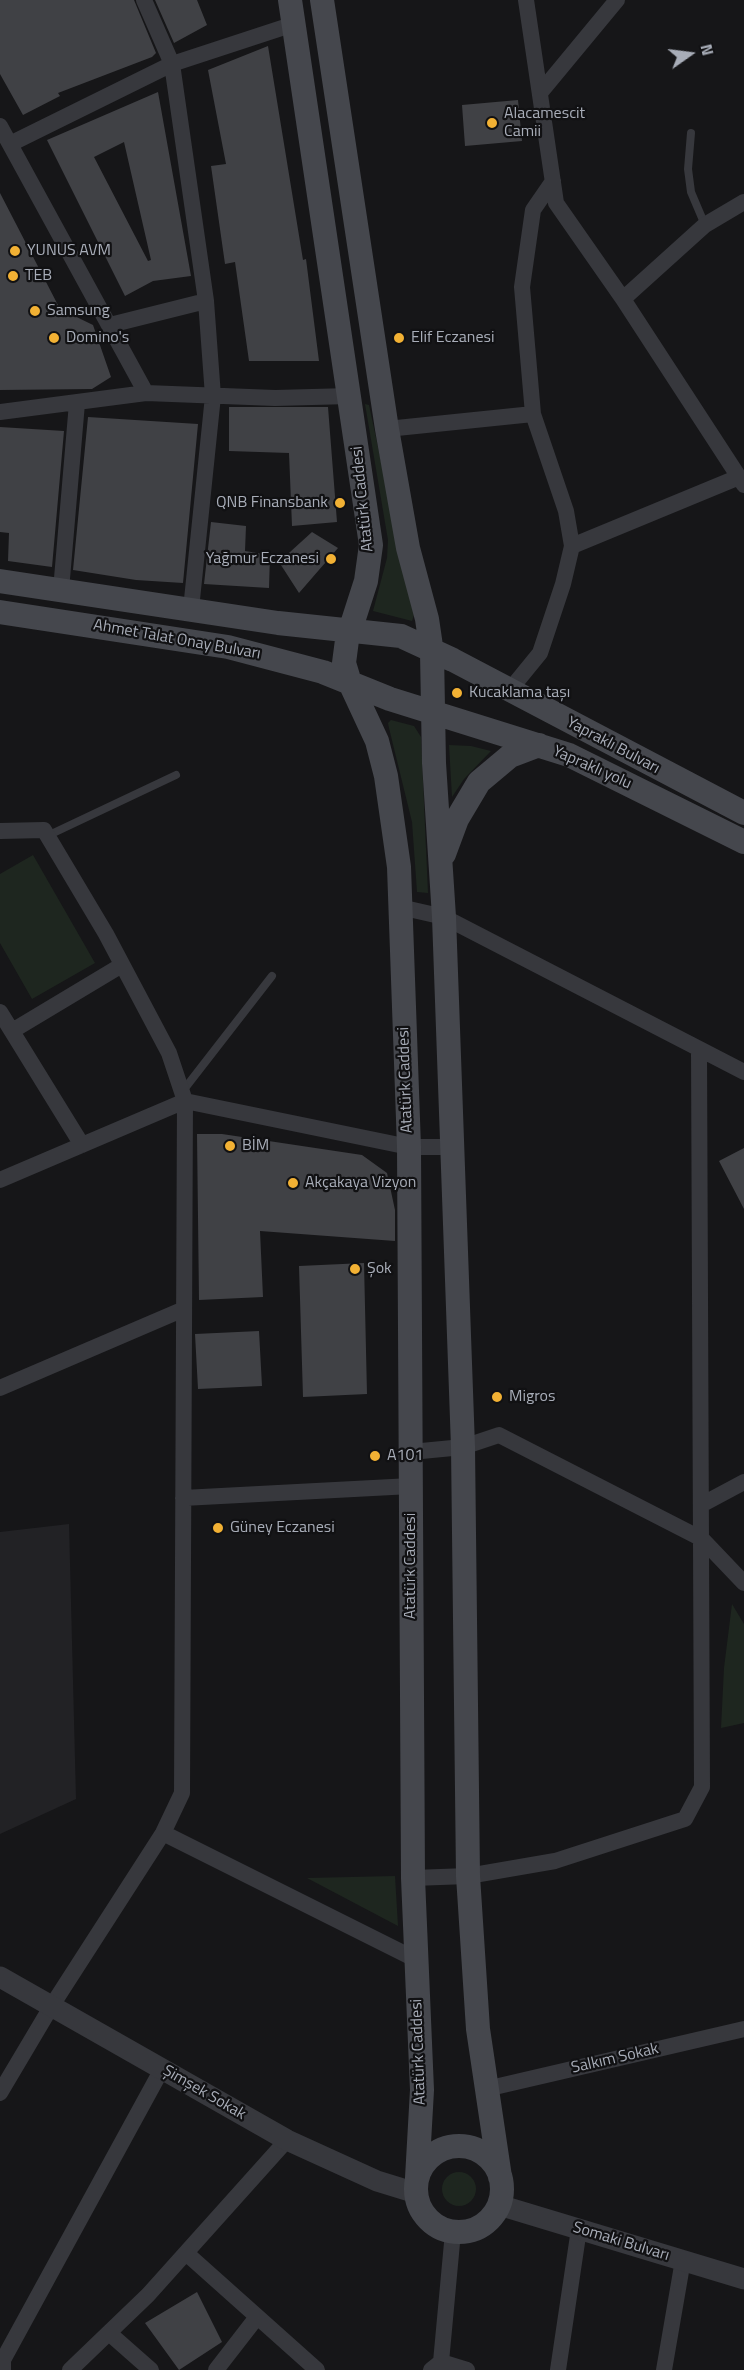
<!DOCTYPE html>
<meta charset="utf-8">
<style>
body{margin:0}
#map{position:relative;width:744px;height:2370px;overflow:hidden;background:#161618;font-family:"Titillium Web",sans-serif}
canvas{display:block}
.north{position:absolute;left:660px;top:24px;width:60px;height:60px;-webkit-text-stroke:4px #111113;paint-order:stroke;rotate:76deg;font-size:16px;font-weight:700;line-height:24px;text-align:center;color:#a8adb8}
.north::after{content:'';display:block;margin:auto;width:21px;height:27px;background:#a8adb8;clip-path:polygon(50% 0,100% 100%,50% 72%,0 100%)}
</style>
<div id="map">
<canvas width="744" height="2370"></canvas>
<div class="north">N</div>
</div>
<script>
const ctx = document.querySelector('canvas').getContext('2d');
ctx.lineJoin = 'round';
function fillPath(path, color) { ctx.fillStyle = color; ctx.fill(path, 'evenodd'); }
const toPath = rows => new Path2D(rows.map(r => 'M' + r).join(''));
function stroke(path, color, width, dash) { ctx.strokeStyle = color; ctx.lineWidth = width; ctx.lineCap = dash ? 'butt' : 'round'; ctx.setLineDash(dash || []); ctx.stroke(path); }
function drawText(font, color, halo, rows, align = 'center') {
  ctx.font = font + ' "Titillium Web",sans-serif'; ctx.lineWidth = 4.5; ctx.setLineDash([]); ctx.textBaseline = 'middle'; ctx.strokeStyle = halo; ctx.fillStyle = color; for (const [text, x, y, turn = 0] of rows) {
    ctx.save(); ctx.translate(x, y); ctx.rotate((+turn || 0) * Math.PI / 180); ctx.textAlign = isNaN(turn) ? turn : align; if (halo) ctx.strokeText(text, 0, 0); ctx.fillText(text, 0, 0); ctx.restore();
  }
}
fillPath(toPath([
 [69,1524,76,1799,0,1834,0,1532]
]), '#222225');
fillPath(toPath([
 [365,404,369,405,414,615,412,621,373,611,387,558,388,540],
 [391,720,414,726,421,737,428,893,417,892,412,822,389,728,388,723],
 [449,745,471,746,491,751,464,779,452,797],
 [33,855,95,963,32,999,0,943,0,874],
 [732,1604,744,1624,744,1723,721,1728,724,1668],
 [395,1876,398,1926,307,1878],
 '442 2189a17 17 0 1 1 34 0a17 17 0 1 1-34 0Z'
]), '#1e261f');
fillPath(toPath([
 [0,0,134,0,156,53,152,57,58,93,60,96,23,115,0,74],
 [155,0,197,0,207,25,174,43],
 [268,46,303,260,306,259,319,361,249,361,235,262,225,264,211,166,226,164,208,70],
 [158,92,191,276,153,281,125,296,47,140],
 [124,142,151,260,148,261,94,157],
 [518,100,522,141,465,146,462,105],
 [0,193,60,309,93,325,111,377,92,389,0,390],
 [229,407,328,407,337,522,292,526,289,453,229,451],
 [88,417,198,424,183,583,136,580,73,570],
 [0,427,64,431,52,567,8,561,9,533,0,532],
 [211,522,246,526,245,551,270,555,269,588,204,584],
 [312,532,338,548,299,593,279,562],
 [197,1134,222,1134,362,1155,387,1173,395,1210,395,1241,260,1231,263,1297,199,1300],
 [744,1148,744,1209,719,1161],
 [364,1263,367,1394,303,1397,299,1266],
 [259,1331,262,1386,198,1389,195,1334],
 [197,2292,222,2342,179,2370,145,2323]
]), '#404145');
stroke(toPath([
 [691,133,688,169,691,192,705,225],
 [47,836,176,775],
 [182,1092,272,976]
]), '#37383d', 8);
stroke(toPath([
 [144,0,172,64,206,301,213,396,191,609],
 [526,0,556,203,623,299,744,485],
 [540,93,617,0],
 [0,126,146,393],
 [10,144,172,64,294,24],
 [623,299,705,225,744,202],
 [110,325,206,301],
 [0,412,146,393,275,398,350,396],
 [387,429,533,414],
 [572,546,739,477],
 [61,590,77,403],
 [509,691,540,653,563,584,572,546,566,511,533,414,522,287,533,210,553,181],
 [0,831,44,830,106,934,169,1053,185,1101,182,1793,163,1833,51,2007,0,2093],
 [400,907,444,917,744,1072],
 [0,1012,82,1145],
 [12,1031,122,965],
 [0,1180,185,1101,409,1147,453,1147],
 [0,1388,184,1309],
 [411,1452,463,1447,499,1435,702,1539,744,1583],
 [183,1498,411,1486],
 [701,1505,744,1482],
 [163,1833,415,1959],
 [413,1878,468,1876,555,1861,685,1819,702,1787,699,1050],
 [486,2089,744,2029],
 [186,2253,317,2370],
 [109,2333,151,2370],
 [441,2362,467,2370],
 [3,2370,3,2360,162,2069],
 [70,2370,148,2295,287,2140],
 [216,2370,257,2317],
 [431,2370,441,2362,453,2232],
 [558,2370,579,2229],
 [664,2370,683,2260]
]), '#37383d', 16);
stroke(toPath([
 [0,1977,287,2140,377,2181,416,2193],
 [499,2205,744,2279]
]), '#37383d', 21);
stroke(toPath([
 [290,0,371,545,366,581,347,640,344,663,350,683,377,741,386,776,399,867,409,1147,413,1878,422,2090,417,2178],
 [322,0,387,429,408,548,427,619,432,653,434,763,444,917,463,1447,468,1876,478,2029,500,2177],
 [0,581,278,623,401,636,453,660,744,813],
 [0,612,228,647,323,672,390,699,569,755,744,842],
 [444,854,457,819,479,782,510,756,539,745],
 '416 2189a43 43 0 1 1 86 0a43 43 0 1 1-86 0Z'
]), '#45474d', 24);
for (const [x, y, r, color] of [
 [492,123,6,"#f2b134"],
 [15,251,6,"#f2b134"],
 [13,276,6,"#f2b134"],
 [35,311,6,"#f2b134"],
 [54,338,6,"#f2b134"],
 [399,338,6,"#f2b134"],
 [340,503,6,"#f2b134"],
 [331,559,6,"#f2b134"],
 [457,693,6,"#f2b134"],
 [230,1146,6,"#f2b134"],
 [293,1183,6,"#f2b134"],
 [355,1269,6,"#f2b134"],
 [497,1397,6,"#f2b134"],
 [375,1456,6,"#f2b134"],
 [218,1528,6,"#f2b134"]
]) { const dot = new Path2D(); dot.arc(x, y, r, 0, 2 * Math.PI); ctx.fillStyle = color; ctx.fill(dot); stroke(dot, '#111113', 2); }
drawText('16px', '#a8adb8', '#111113', [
 ["Alacamescit",504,114],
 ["Camii",504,132],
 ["YUNUS AVM",27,251],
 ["TEB",25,276],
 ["Samsung",47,311],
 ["Domino's",66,338],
 ["Elif Eczanesi",411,338],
 ["QNB Finansbank",328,503,"right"],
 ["Yağmur Eczanesi",319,559,"right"],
 ["Kucaklama taşı",469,693],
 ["BİM",242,1146],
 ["Akçakaya Vizyon",305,1183],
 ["Şok",367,1269],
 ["Migros",509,1397],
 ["A101",387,1456],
 ["Güney Eczanesi",230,1528]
], 'left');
drawText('16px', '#a8adb8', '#111113', [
 ["Atatürk Caddesi",363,499,-96],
 ["Ahmet Talat Onay Bulvarı",177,640,10],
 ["Yapraklı Bulvarı",613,746,28],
 ["Yapraklı yolu",592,768,24],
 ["Atatürk Caddesi",406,1080,-92],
 ["Atatürk Caddesi",411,1566,-90],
 ["Atatürk Caddesi",419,2052,-92],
 ["Salkım Sokak",615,2059,-13],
 ["Şimşek Sokak",204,2093,30],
 ["Somaki Bulvarı",621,2242,17]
]);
</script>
